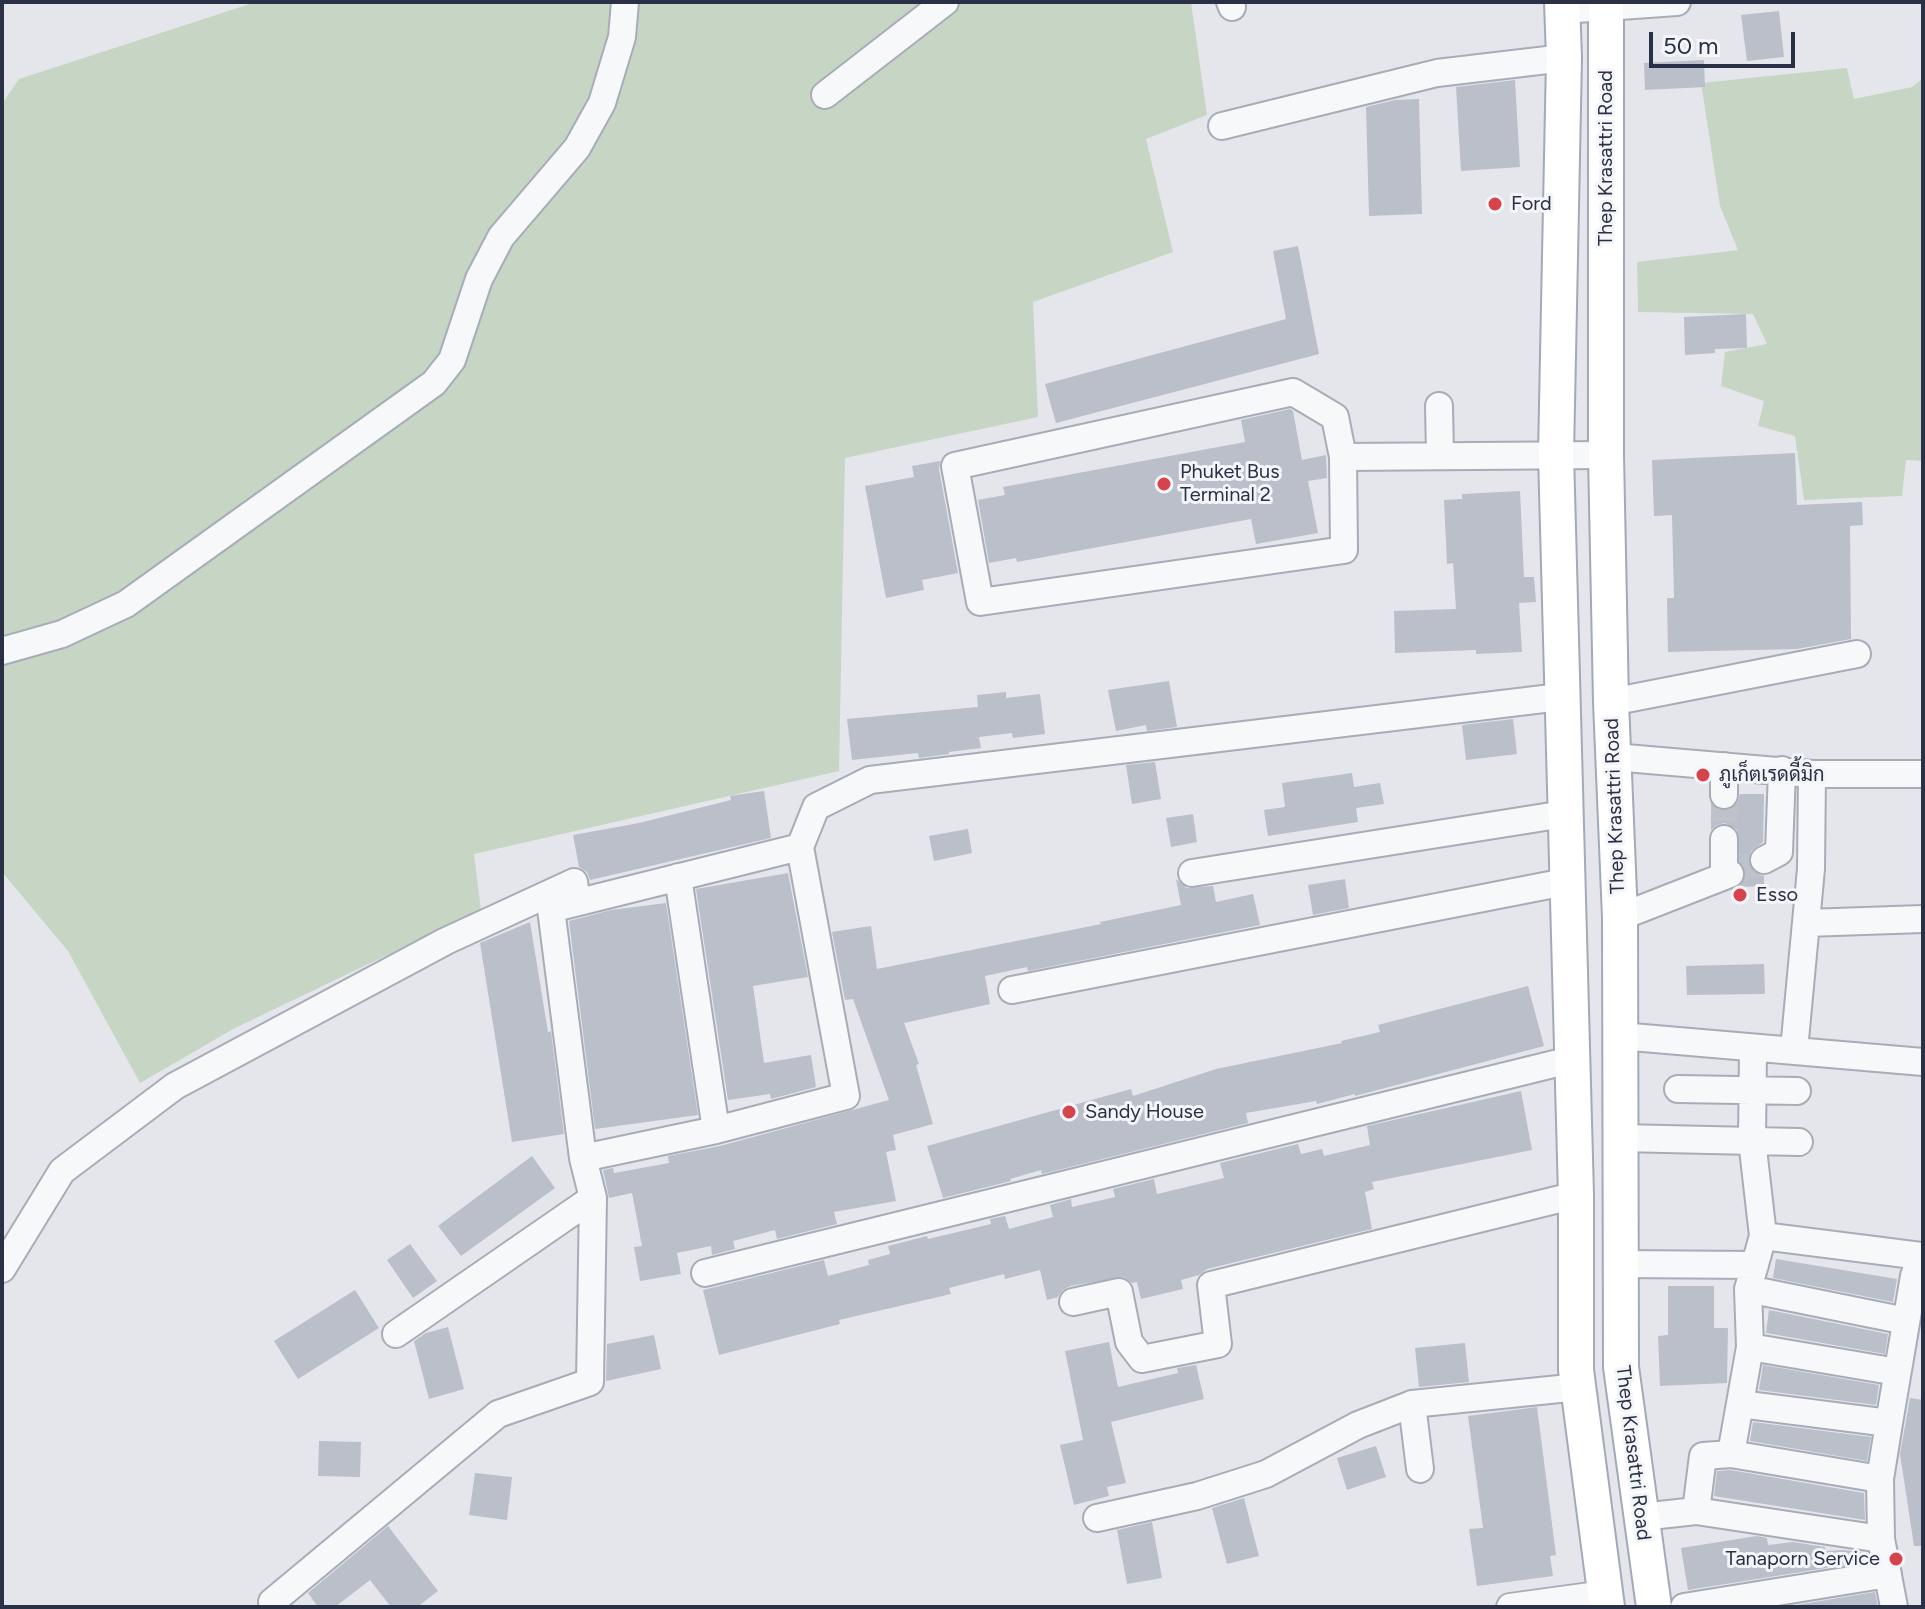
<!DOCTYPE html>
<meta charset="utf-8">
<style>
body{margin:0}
#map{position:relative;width:1925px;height:1609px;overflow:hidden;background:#e4e6ec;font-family:Figtree,sans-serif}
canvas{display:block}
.frame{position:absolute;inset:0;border:4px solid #2a3146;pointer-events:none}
.scale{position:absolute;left:1649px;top:32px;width:146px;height:36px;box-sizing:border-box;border:4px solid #2a3146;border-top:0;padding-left:10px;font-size:24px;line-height:28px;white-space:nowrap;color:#2a3146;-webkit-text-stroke:6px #f4f5f9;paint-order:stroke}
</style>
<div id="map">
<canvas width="1925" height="1609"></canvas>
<div class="frame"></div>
<div class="scale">50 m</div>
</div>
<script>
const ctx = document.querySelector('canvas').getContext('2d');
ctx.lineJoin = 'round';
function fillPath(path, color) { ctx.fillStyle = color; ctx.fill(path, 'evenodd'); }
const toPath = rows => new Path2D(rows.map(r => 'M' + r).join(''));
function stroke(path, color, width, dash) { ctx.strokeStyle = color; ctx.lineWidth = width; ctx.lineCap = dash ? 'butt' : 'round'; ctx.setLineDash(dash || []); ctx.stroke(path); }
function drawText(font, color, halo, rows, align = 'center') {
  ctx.font = font + ' Figtree,Sarabun,sans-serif'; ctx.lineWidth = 6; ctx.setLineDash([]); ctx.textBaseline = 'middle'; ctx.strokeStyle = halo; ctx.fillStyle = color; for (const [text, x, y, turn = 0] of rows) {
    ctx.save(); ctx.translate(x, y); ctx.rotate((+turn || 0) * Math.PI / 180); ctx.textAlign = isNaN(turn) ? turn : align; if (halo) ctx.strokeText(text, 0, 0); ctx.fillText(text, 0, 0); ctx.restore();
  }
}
fillPath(toPath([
 [256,2,1191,2,1207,115,1146,139,1173,252,1033,302,1038,417,845,458,839,771,474,854,481,910,235,1028,140,1083,68,951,2,872,2,104,19,79],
 [1847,68,1854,99,1912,87,1923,78,1923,461,1906,460,1902,496,1804,500,1795,436,1758,426,1764,401,1721,386,1725,352,1767,344,1753,314,1638,312,1637,262,1738,250,1720,206,1701,83]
]), '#c7d6c4');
fillPath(toPath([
 [1779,11,1784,57,1747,61,1741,15],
 [1704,60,1705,87,1645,90,1644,63],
 [1515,80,1520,167,1461,171,1456,87],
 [1419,99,1422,214,1369,216,1366,107,1395,100],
 [1298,246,1319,354,1056,423,1045,384,1286,319,1273,251],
 [1746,314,1747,348,1715,349,1715,353,1685,355,1684,317],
 [1290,409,1293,411,1302,460,1326,455,1327,478,1308,481,1318,533,1256,544,1251,519,1017,562,1016,558,989,563,978,500,1005,495,1003,487,1245,442,1241,420],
 [1795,453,1797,505,1862,502,1863,525,1850,526,1851,639,1797,649,1668,652,1667,598,1674,598,1672,515,1654,516,1652,460],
 [940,461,939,469,958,573,922,580,924,590,886,598,865,486,914,477,912,466],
 [1520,491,1524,577,1534,577,1536,602,1519,603,1522,652,1476,654,1476,650,1395,653,1394,611,1456,609,1453,563,1447,564,1444,500,1462,499,1462,494],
 [1169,681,1177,727,1147,731,1146,725,1116,731,1108,690],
 [1006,692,1006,698,1040,694,1045,734,1013,738,1012,733,979,737,981,748,949,752,949,754,919,758,918,753,852,760,847,719,978,707,977,695],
 [1513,719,1517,754,1466,760,1462,725],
 [1155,762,1161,799,1132,804,1126,765],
 [1352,773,1354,787,1380,783,1384,804,1356,808,1358,822,1268,836,1264,810,1285,807,1282,783],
 [764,791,771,838,590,880,587,872,579,867,573,835,639,823,731,800,730,796],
 [1740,794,1764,794,1763,842,1751,851,1748,860,1755,873,1764,876,1764,886,1739,887,1746,876,1740,862,1737,830,1725,823,1717,825,1711,830,1711,803,1717,809,1731,809,1737,804],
 [1193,814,1197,842,1171,847,1166,818],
 [968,829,972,853,934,861,929,836],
 [788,873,808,977,753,986,764,1063,811,1055,816,1087,771,1099,770,1094,728,1100,696,889],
 [1176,879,1187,888,1213,886,1216,902,1253,894,1260,925,1028,971,1027,967,985,976,990,1004,904,1023,919,1064,916,1065,933,1124,893,1135,896,1150,886,1152,896,1201,834,1212,837,1224,777,1239,775,1230,733,1241,735,1249,712,1255,711,1246,677,1253,681,1274,640,1281,634,1247,642,1246,632,1193,609,1198,603,1170,613,1168,614,1173,669,1163,668,1156,720,1146,889,1100,853,999,845,1000,832,932,871,926,877,969,1101,924,1100,922,1181,905],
 [1345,879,1349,908,1313,915,1308,885],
 [666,903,698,1115,595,1129,569,921,611,910],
 [530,922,548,1032,551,1031,564,1134,512,1142,480,943],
 [1764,964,1765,994,1687,995,1686,966],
 [1528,986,1544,1046,1355,1096,1355,1094,1317,1104,1316,1101,1246,1113,1248,1123,1042,1174,1041,1170,1010,1179,1011,1181,943,1198,927,1146,1131,1089,1133,1096,1216,1069,1342,1043,1341,1041,1380,1032,1378,1025],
 [1521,1091,1532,1150,1372,1182,1374,1189,1365,1192,1372,1229,1207,1269,1199,1275,1181,1280,1183,1289,1141,1299,1137,1282,1132,1283,1123,1277,1070,1286,1063,1290,1058,1297,1047,1300,1040,1270,1005,1279,1004,1274,949,1288,951,1294,839,1320,840,1324,719,1355,703,1290,824,1260,828,1276,869,1265,868,1260,890,1254,888,1246,927,1236,928,1239,991,1224,990,1219,1005,1216,1009,1229,1053,1217,1050,1205,1071,1199,1072,1207,1115,1197,1113,1189,1154,1179,1157,1194,1224,1178,1220,1163,1298,1144,1301,1154,1322,1149,1324,1156,1370,1145,1367,1126],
 [532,1156,555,1188,461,1256,438,1226],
 [410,1244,437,1281,413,1298,387,1260],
 [1776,1259,1897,1279,1893,1302,1773,1278],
 [1668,1286,1714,1286,1714,1328,1728,1328,1727,1383,1660,1386,1658,1336,1668,1335],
 [355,1290,379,1328,298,1379,274,1341],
 [1769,1310,1888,1334,1885,1354,1766,1333],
 [448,1327,464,1389,429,1399,414,1341,426,1333],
 [654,1335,661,1369,606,1381,607,1344],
 [1109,1342,1118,1387,1178,1373,1177,1368,1196,1365,1204,1399,1111,1422,1126,1483,1107,1487,1109,1496,1074,1505,1060,1445,1083,1440,1065,1351],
 [1465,1343,1469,1382,1419,1387,1415,1348],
 [1763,1365,1879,1385,1876,1405,1759,1390],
 [1910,1398,1923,1400,1923,1546,1914,1546,1900,1454],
 [1537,1407,1556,1555,1550,1556,1553,1576,1477,1586,1469,1529,1483,1528,1468,1416],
 [1753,1422,1871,1437,1867,1461,1750,1441],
 [319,1441,361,1442,360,1477,318,1476],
 [1376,1446,1386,1477,1347,1490,1337,1458],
 [1730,1470,1864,1493,1865,1520,1714,1496,1717,1471],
 [475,1473,512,1477,507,1520,469,1515],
 [1244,1498,1259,1556,1227,1564,1212,1508],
 [1152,1522,1162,1578,1127,1584,1117,1530],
 [388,1526,438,1591,417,1607,391,1607,370,1580,335,1607,318,1607,308,1593],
 [1757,1536,1767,1538,1768,1545,1793,1542,1825,1547,1825,1551,1844,1550,1862,1552,1864,1562,1688,1590,1681,1548],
 [1875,1592,1878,1607,1784,1607]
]), '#babfca');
stroke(toPath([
 [1724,795,1724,839],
 [1730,874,1764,860]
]), '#bfc2cb', 26, [26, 13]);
const minor = toPath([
 [1230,2,1232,7],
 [1562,10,1677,2],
 [825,95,945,2],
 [1222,126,1437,73,1564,58],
 [1293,392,1335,417,1343,457,1344,550,980,602,955,466,1293,392],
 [1439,406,1440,455],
 [1343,457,1606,455],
 [2,651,62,634,126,604,434,383,452,360,479,279,501,237,577,148,602,103,622,37,625,2],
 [1611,702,1857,654],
 [1614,757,1812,774,1811,869,1794,1050],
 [1724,766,1724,795],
 [1812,774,1923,774],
 [1764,860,1779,852,1782,770],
 [1192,873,1564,814],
 [1724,876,1724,839],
 [678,877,716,1130],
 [1620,917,1730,874],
 [1806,923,1923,919],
 [1012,990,1565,882],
 [1620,1036,1923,1062],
 [1678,1089,1797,1091],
 [1620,1138,1799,1142],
 [583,1158,716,1130,846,1096,800,847,816,807,870,780,1560,697],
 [1620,1264,1755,1265],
 [2,1269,62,1171,175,1086,446,941,574,882,577,902],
 [705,1273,1570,1060],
 [1748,1289,1906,1321],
 [1073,1302,1119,1292,1129,1342,1142,1359,1218,1344,1211,1285,1576,1195],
 [396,1334,593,1198],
 [1750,1347,1897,1372],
 [1412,1404,1420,1469],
 [1740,1404,1889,1423,1914,1276,1921,1256,1763,1236],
 [1731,1454,1880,1479],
 [1696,1511,1881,1539,1894,1607],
 [1641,1517,1696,1511,1703,1456,1731,1454,1750,1347,1748,1289,1763,1236,1752,1140,1753,1048],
 [1097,1518,1197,1496,1266,1474,1358,1425,1412,1404,1579,1387],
 [1881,1539,1880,1479,1889,1423],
 [272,1602,498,1414,590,1382,593,1198,583,1158,551,909,800,847],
 [1510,1607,1605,1594],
 [1684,1607,1888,1574]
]);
const major = toPath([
 [1562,2,1564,58,1556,454,1576,1195,1576,1370,1607,1607],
 [1606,2,1606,455,1611,702,1620,917,1621,1367,1654,1607]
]);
stroke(minor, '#a8acb7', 30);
stroke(major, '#a2a9b9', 38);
stroke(minor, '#f7f8fa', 26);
stroke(major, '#fff', 34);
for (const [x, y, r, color] of [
 [1495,204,8,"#d5444c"],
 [1164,484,8,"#d5444c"],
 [1703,775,8,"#d5444c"],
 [1740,895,8,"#d5444c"],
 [1069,1112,8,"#d5444c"],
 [1896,1559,8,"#d5444c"]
]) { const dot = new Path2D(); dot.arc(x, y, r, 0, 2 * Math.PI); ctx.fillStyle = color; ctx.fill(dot); stroke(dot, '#f4f5f9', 3); }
drawText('20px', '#2a3146', '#f4f5f9', [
 ["Thep Krasattri Road",1606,158,-90],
 ["Thep Krasattri Road",1615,806,-92],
 ["Thep Krasattri Road",1633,1453,83]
]);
drawText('20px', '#2a3146', '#f4f5f9', [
 ["Ford",1511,204],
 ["Phuket Bus",1180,472],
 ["Terminal 2",1180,495],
 ["ภูเก็ตเรดดี้มิก",1719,775],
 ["Esso",1756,895],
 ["Sandy House",1085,1112],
 ["Tanaporn Service",1880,1559,"right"]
], 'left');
</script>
